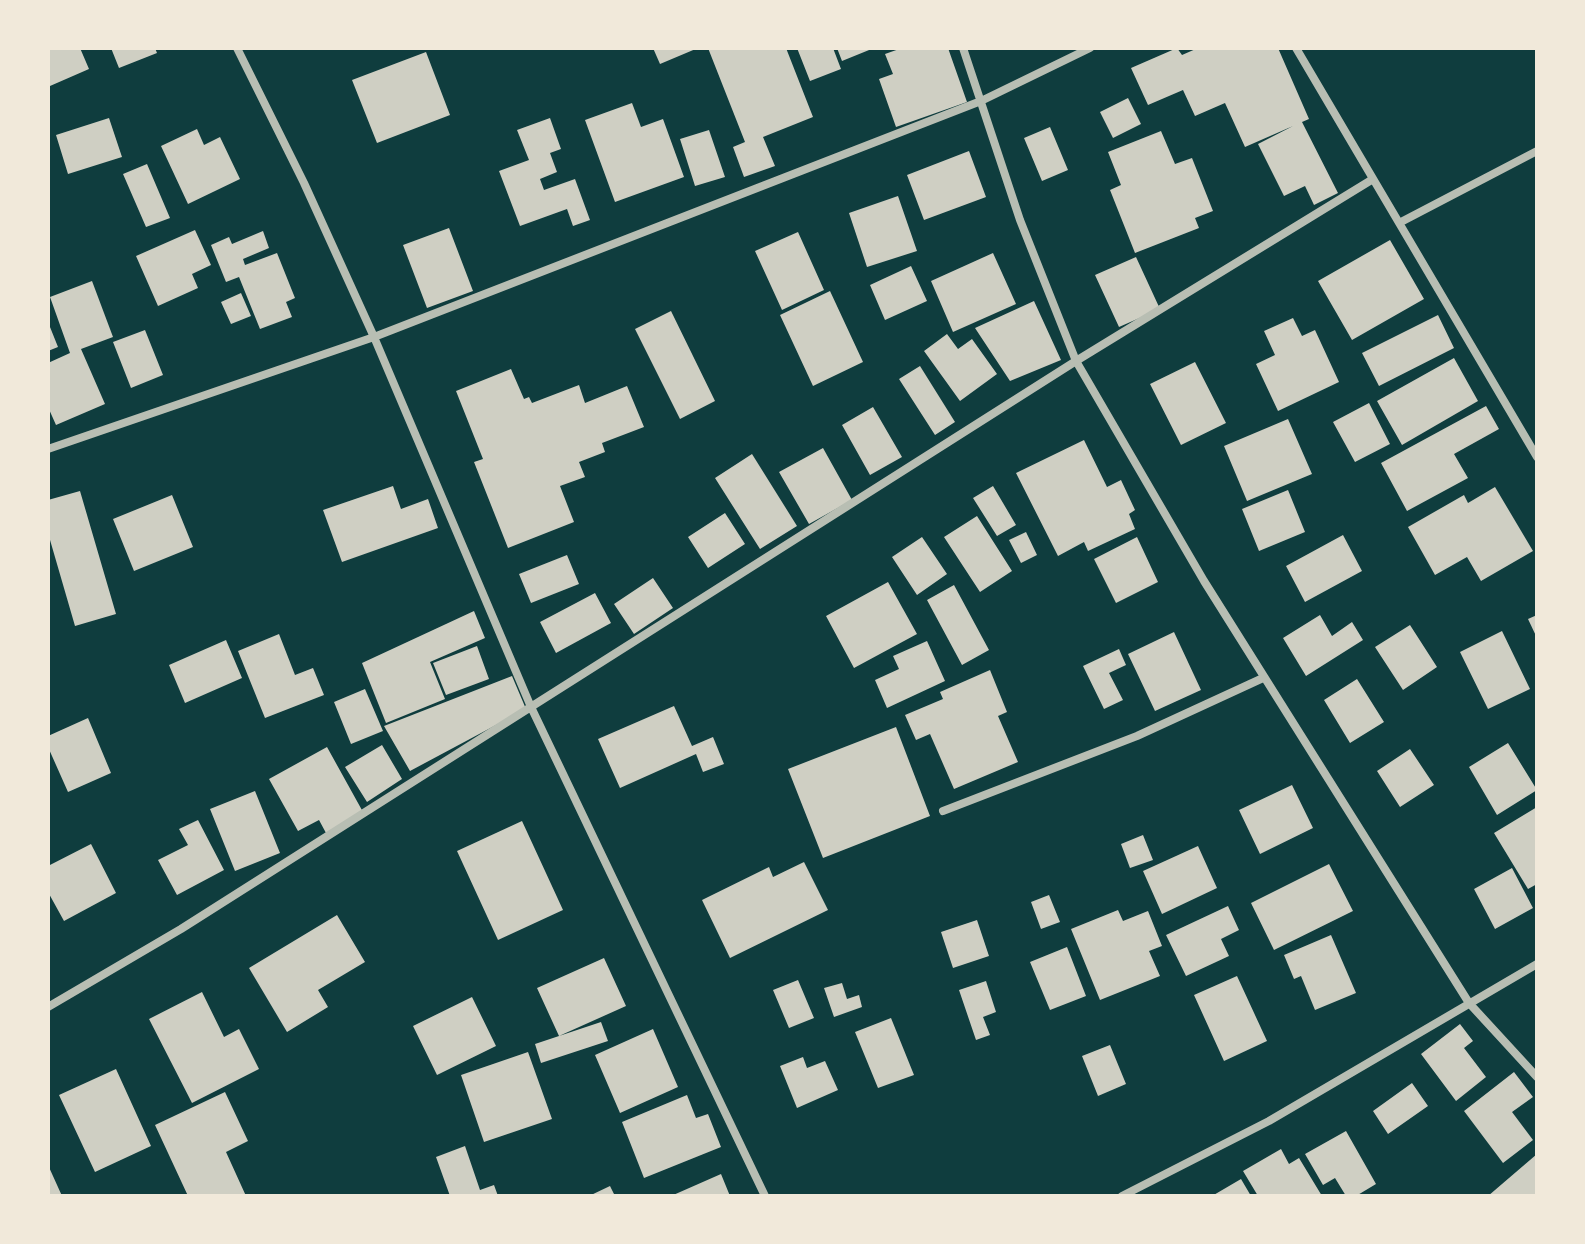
<!DOCTYPE html>
<style>
body{margin:0}
#map{position:relative;width:1585px;height:1244px;overflow:hidden;background:#0f3d3e;font-family:"Exo 2",sans-serif}
canvas{display:block}
.frame{position:absolute;inset:0;border:50px solid #f1e9da;pointer-events:none}
</style>
<div id="map">
<canvas width="1585" height="1244"></canvas>
<div class="frame"></div>
</div>
<script>
const ctx = document.querySelector('canvas').getContext('2d');
ctx.lineJoin = 'round';
function fillPath(path, color) { ctx.fillStyle = color; ctx.fill(path, 'evenodd'); }
const toPath = rows => new Path2D(rows.map(r => 'M' + r).join(''));
function stroke(path, color, width, dash) { ctx.strokeStyle = color; ctx.lineWidth = width; ctx.lineCap = dash ? 'butt' : 'round'; ctx.setLineDash(dash || []); ctx.stroke(path); }
fillPath(toPath([
 [48,48,80,48,89,69,50,86],
 [111,48,155,48,157,53,119,68],
 [653,48,698,48,660,64],
 [708,48,786,48,813,117,763,137,775,166,744,177,733,147,745,142],
 [797,48,833,48,841,69,810,81],
 [837,48,874,48,842,61],
 [902,48,948,48,967,102,896,127,879,79,893,74,885,54],
 [1177,48,1182,55,1198,48,1278,48,1309,119,1302,122,1338,193,1314,205,1305,186,1284,196,1258,144,1293,126,1245,147,1225,103,1195,116,1183,90,1148,105,1131,68],
 [426,52,450,115,377,143,352,80],
 [1128,98,1141,124,1113,138,1100,112],
 [632,103,641,127,663,119,684,177,615,202,585,120],
 [109,118,122,157,68,174,56,135],
 [550,118,561,149,550,153,557,172,540,179,544,190,575,179,590,220,573,226,567,209,520,226,499,171,529,160,517,130],
 [1050,127,1068,170,1042,181,1024,138],
 [197,129,204,145,220,137,240,179,188,204,161,146],
 [709,130,725,177,695,186,680,139],
 [1161,131,1175,164,1192,158,1213,211,1195,218,1199,228,1135,253,1110,190,1121,185,1108,152],
 [969,151,986,197,924,220,907,175],
 [147,164,170,218,146,227,123,174],
 [898,196,917,251,867,267,849,213],
 [449,228,473,291,427,308,403,245],
 [195,230,211,265,192,274,198,288,158,306,136,256],
 [263,231,269,248,243,259,245,265,277,253,295,298,286,302,292,317,260,329,239,277,226,282,211,245,229,237,232,244],
 [798,232,824,290,782,310,755,251],
 [1390,240,1424,299,1352,340,1318,281],
 [993,253,1016,304,953,332,931,281],
 [1136,257,1160,309,1119,327,1095,275],
 [911,266,927,301,885,320,870,285],
 [92,281,113,337,81,349,105,404,56,425,48,407,48,363,70,353,50,297],
 [830,291,863,362,813,386,780,315],
 [241,293,251,316,231,324,221,302],
 [1034,301,1061,360,1010,381,975,328],
 [671,311,715,401,680,419,635,329],
 [1438,315,1454,348,1379,386,1362,353],
 [1293,318,1302,336,1315,330,1339,382,1278,411,1256,364,1275,355,1264,331],
 [48,322,58,347,48,351],
 [145,330,163,375,131,388,113,342],
 [947,334,958,349,972,339,997,374,960,401,924,351],
 [1454,358,1478,401,1402,445,1377,401],
 [1195,362,1226,423,1181,445,1150,384],
 [920,366,955,422,935,435,899,379],
 [511,369,524,399,529,397,532,403,579,385,585,403,627,386,644,427,602,443,605,452,579,462,585,477,560,486,574,522,508,548,474,462,483,459,456,391],
 [1369,403,1390,444,1355,462,1333,422],
 [1486,406,1499,429,1454,454,1468,478,1407,511,1381,463],
 [873,407,902,457,870,475,842,425],
 [1288,419,1312,474,1247,501,1224,446],
 [1084,440,1107,487,1121,480,1135,510,1129,514,1135,529,1088,551,1084,542,1058,556,1016,473],
 [823,448,852,500,809,524,779,472],
 [752,454,797,526,760,549,715,478],
 [393,486,401,509,428,499,438,528,342,562,323,510],
 [993,486,1016,525,997,536,973,498],
 [1495,487,1533,551,1481,581,1467,557,1435,575,1408,527,1464,495,1468,503],
 [1288,490,1305,532,1259,551,1242,509],
 [80,491,116,614,75,626,48,533,48,500],
 [172,495,193,547,134,571,113,519],
 [725,513,745,544,708,568,688,537],
 [977,516,1012,571,980,592,944,537],
 [1026,532,1037,555,1021,563,1009,540],
 [1343,535,1362,571,1305,602,1286,566],
 [922,537,947,574,917,595,892,557],
 [1137,537,1158,582,1116,603,1094,559],
 [567,555,579,584,531,603,519,574],
 [653,578,673,608,634,634,614,604],
 [888,582,917,634,854,668,826,616],
 [954,585,989,650,962,665,927,600],
 [595,593,611,623,556,653,540,622],
 [474,611,485,638,430,662,445,699,386,723,362,663],
 [1320,615,1332,636,1352,622,1363,640,1306,676,1283,638],
 [1537,615,1537,638,1528,619],
 [1410,625,1437,667,1403,690,1375,647],
 [1502,631,1530,689,1488,709,1460,652],
 [1174,632,1201,690,1155,711,1128,654],
 [279,634,295,675,313,668,324,695,265,718,238,651],
 [226,640,242,678,185,703,169,665],
 [927,641,945,681,887,708,875,680,899,669,893,656],
 [477,646,489,679,446,695,433,663],
 [1119,649,1126,665,1109,673,1123,700,1104,709,1083,666],
 [990,670,1007,712,998,716,1018,762,954,789,930,734,916,740,905,715,943,699,940,692],
 [512,676,526,709,410,771,384,726],
 [1357,679,1384,722,1350,743,1324,700],
 [365,689,383,731,351,744,334,702],
 [674,706,692,746,713,737,724,764,703,772,696,754,620,788,598,739],
 [88,718,111,773,68,792,48,747,48,736],
 [896,727,930,816,823,858,788,769],
 [1508,743,1537,790,1497,815,1469,767],
 [382,745,402,779,367,802,345,767],
 [327,747,363,812,326,833,319,820,298,831,269,779],
 [1410,749,1434,785,1400,807,1377,771],
 [1292,785,1313,828,1260,854,1239,810],
 [255,791,280,853,235,871,210,809],
 [1537,807,1537,884,1528,889,1494,833],
 [198,820,224,870,177,895,158,860,188,845,179,829],
 [522,821,563,910,498,940,457,851],
 [1143,835,1153,860,1130,868,1121,844],
 [91,844,116,893,64,921,48,892,48,866],
 [1198,846,1217,888,1162,914,1143,871],
 [804,862,828,910,730,958,702,900,769,867,773,877],
 [1329,864,1353,911,1274,950,1251,903],
 [1512,868,1533,908,1495,929,1474,889],
 [1049,895,1060,922,1041,929,1031,902],
 [1228,906,1239,930,1221,939,1229,956,1186,976,1166,935],
 [1118,910,1123,921,1148,911,1162,946,1149,951,1160,976,1100,1000,1071,929],
 [337,915,365,962,318,990,328,1007,287,1032,249,968],
 [977,920,989,956,953,968,941,932],
 [1331,935,1356,993,1315,1010,1301,976,1294,979,1284,955],
 [1067,947,1086,996,1050,1010,1030,962],
 [604,958,626,1006,559,1036,537,988],
 [1237,976,1267,1041,1224,1061,1194,995],
 [798,980,814,1018,789,1028,773,990],
 [986,981,996,1012,983,1017,990,1035,976,1040,959,990],
 [842,983,847,999,859,995,862,1007,834,1017,824,988],
 [202,992,224,1037,239,1029,259,1069,192,1103,149,1019],
 [472,997,496,1046,437,1075,413,1026],
 [891,1018,914,1075,878,1088,855,1032],
 [601,1022,608,1041,541,1063,535,1044],
 [1460,1024,1473,1041,1464,1048,1486,1077,1456,1101,1421,1054],
 [653,1029,678,1087,620,1113,595,1055],
 [1110,1045,1126,1084,1098,1096,1082,1056],
 [528,1052,552,1119,484,1142,461,1075],
 [803,1057,807,1068,825,1061,838,1090,797,1108,780,1066],
 [116,1069,151,1146,95,1172,59,1095],
 [1514,1072,1533,1097,1512,1112,1533,1140,1503,1163,1464,1111],
 [1412,1083,1428,1106,1388,1134,1373,1111],
 [225,1092,248,1141,226,1152,246,1196,188,1196,155,1125],
 [687,1095,696,1118,708,1114,721,1147,644,1178,622,1122],
 [1346,1131,1376,1184,1356,1196,1346,1196,1335,1178,1323,1185,1305,1154],
 [465,1146,480,1190,494,1185,498,1196,450,1196,436,1157],
 [1281,1149,1289,1164,1299,1158,1322,1196,1258,1196,1243,1171],
 [1537,1154,1537,1196,1488,1196],
 [48,1165,62,1196,48,1196],
 [721,1174,730,1196,671,1196],
 [1241,1179,1251,1196,1212,1196],
 [610,1186,615,1196,589,1196]
]), '#cfcfc3');
stroke(toPath([
 [237,48,304,183,374,337,531,707,765,1196],
 [963,48,1020,220,1076,361,1204,581,1469,1003,1537,1077],
 [1296,48,1537,457],
 [1399,223,1537,151],
 [48,449,374,337,981,101,1090,48],
 [943,811,1137,736,1263,678],
 [48,1007,181,929,1076,361,1373,179],
 [1122,1196,1269,1121,1537,964]
]), '#b8beb3', 8);
</script>
